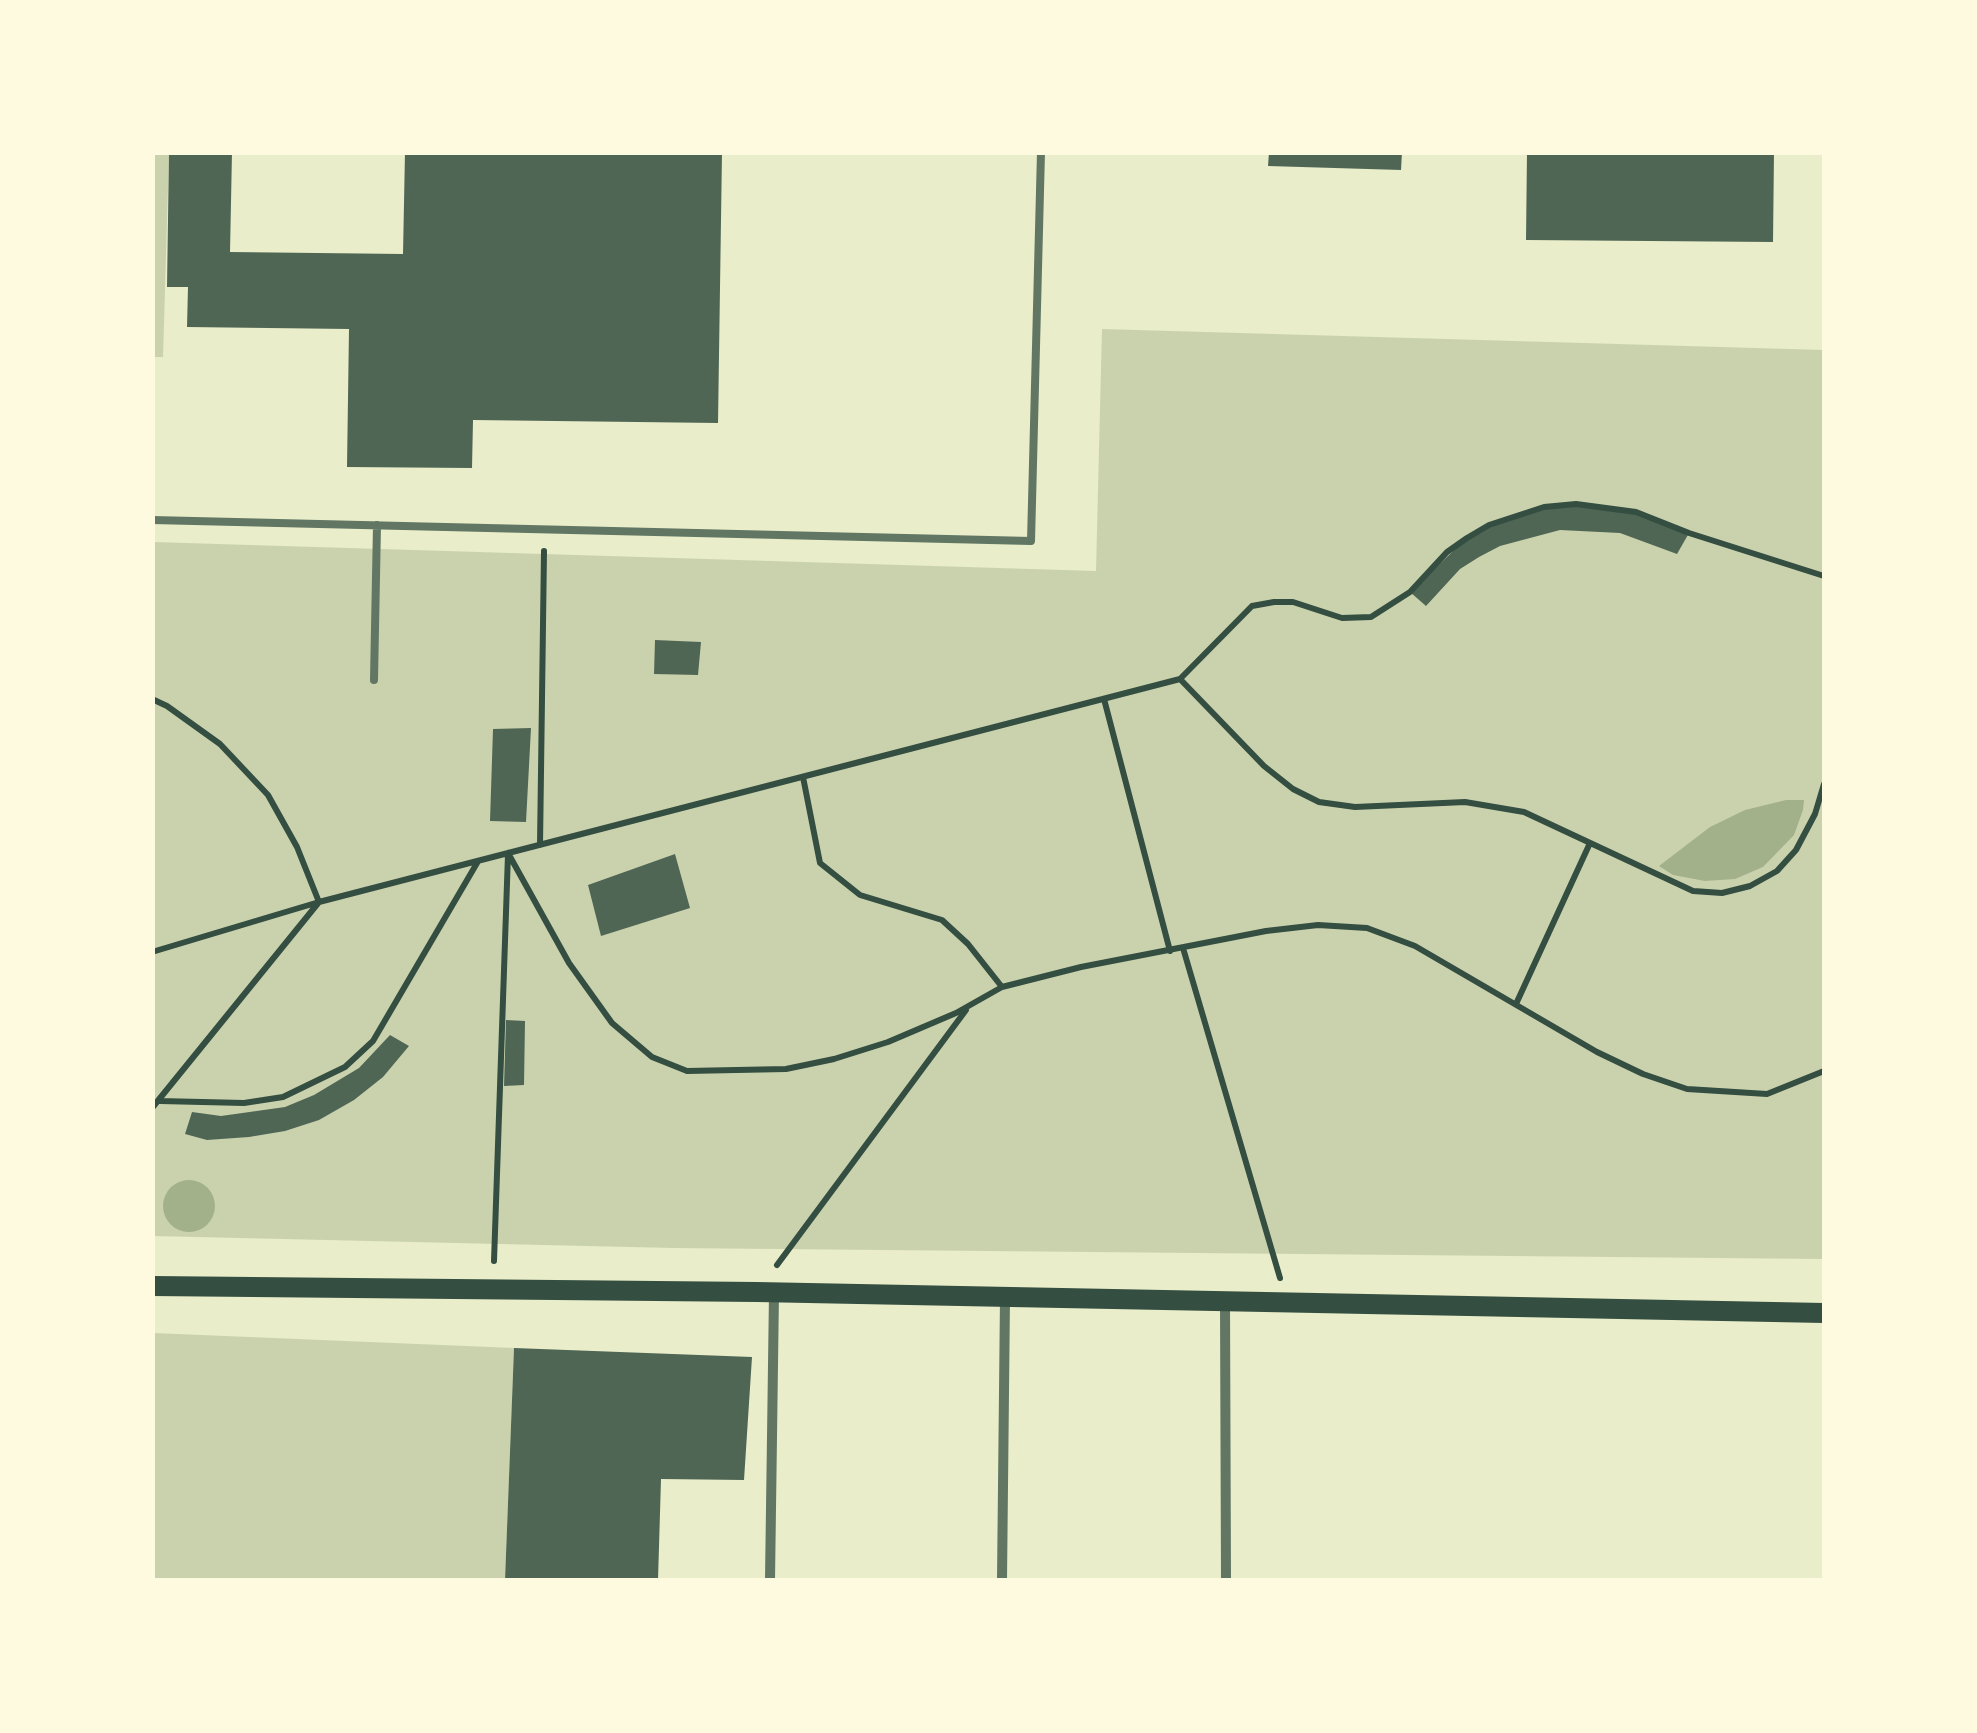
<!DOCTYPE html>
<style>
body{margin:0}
#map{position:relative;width:1977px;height:1733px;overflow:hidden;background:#e9edc9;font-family:Rubik,sans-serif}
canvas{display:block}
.frame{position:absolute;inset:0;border:155px solid #fefae0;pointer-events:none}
</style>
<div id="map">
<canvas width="1977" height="1733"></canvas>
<div class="frame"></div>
</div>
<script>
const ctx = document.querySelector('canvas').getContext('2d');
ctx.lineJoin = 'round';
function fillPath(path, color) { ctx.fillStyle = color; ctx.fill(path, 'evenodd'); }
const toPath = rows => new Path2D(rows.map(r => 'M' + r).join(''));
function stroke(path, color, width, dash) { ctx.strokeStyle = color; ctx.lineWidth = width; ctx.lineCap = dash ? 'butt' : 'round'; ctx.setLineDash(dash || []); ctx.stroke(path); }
fillPath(toPath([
 [152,153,169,153,163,357,153,357],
 [1102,329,1824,350,1824,1259,673,1248,153,1236,153,542,1096,571],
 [153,1333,514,1348,505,1580,153,1580]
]), '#cad2ad');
fillPath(toPath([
 [1786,800,1804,800,1803,810,1794,835,1763,867,1735,879,1705,881,1673,875,1659,866,1710,827,1745,810],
 '163 1206a26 26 0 1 1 52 0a26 26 0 1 1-52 0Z'
]), '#a3b18a');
fillPath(toPath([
 [169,152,232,152,230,252,403,254,405,152,722,152,718,423,473,420,472,468,347,467,349,329,187,327,188,287,167,287],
 [1269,152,1402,152,1401,170,1268,166],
 [1527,152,1774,152,1773,242,1526,240],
 [1576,504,1636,512,1689,533,1677,554,1620,533,1560,530,1500,546,1479,557,1460,569,1426,606,1410,592,1467,538,1514,516,1544,507],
 [655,640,701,642,698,675,654,674],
 [531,728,526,822,490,821,493,729],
 [675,854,690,908,601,936,588,885],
 [506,1020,525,1021,524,1085,504,1086],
 [390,1035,409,1046,383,1077,354,1100,319,1120,285,1131,249,1137,207,1140,185,1134,192,1112,221,1116,285,1107,314,1095,359,1068],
 [514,1348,752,1357,744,1480,661,1479,658,1580,505,1580]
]), '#4f6655');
stroke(toPath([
 [1180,679,1264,766,1293,789,1319,802,1355,807,1465,802,1524,812,1693,891,1722,893,1750,886,1777,871,1796,850,1815,814,1824,784],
 [152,699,167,706,220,744,268,795,297,847,319,902,152,1108],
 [1104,699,1170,951],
 [803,777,820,863,860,895,942,920,968,944,1002,987],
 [540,845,544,551],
 [508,853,569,963,612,1023,652,1057,687,1071,786,1069,834,1059,888,1042,956,1013,1002,987,1081,967,1266,931,1318,925,1367,928,1415,946,1597,1052,1643,1074,1687,1089,1767,1094,1824,1071],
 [1183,948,1280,1278],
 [152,952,319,902,1180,679,1252,606,1274,602,1293,602,1342,618,1371,617,1410,592,1447,552,1467,538,1489,525,1544,507,1576,504,1636,512,1689,533,1824,576],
 [1516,1004,1590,843],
 [160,1101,244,1103,283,1097,345,1067,373,1041,477,863],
 [494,1261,508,854],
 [777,1265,966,1010]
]), '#344e41', 6);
stroke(toPath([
 [152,520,1031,541,1041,152],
 [374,680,377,525]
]), '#617663', 8);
stroke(toPath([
 [1225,1303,1226,1580],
 [770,1580,774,1293],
 [1002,1580,1005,1298]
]), '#617663', 10);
stroke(toPath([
 [152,1286,757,1292,1824,1313]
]), '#344e41', 20);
</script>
